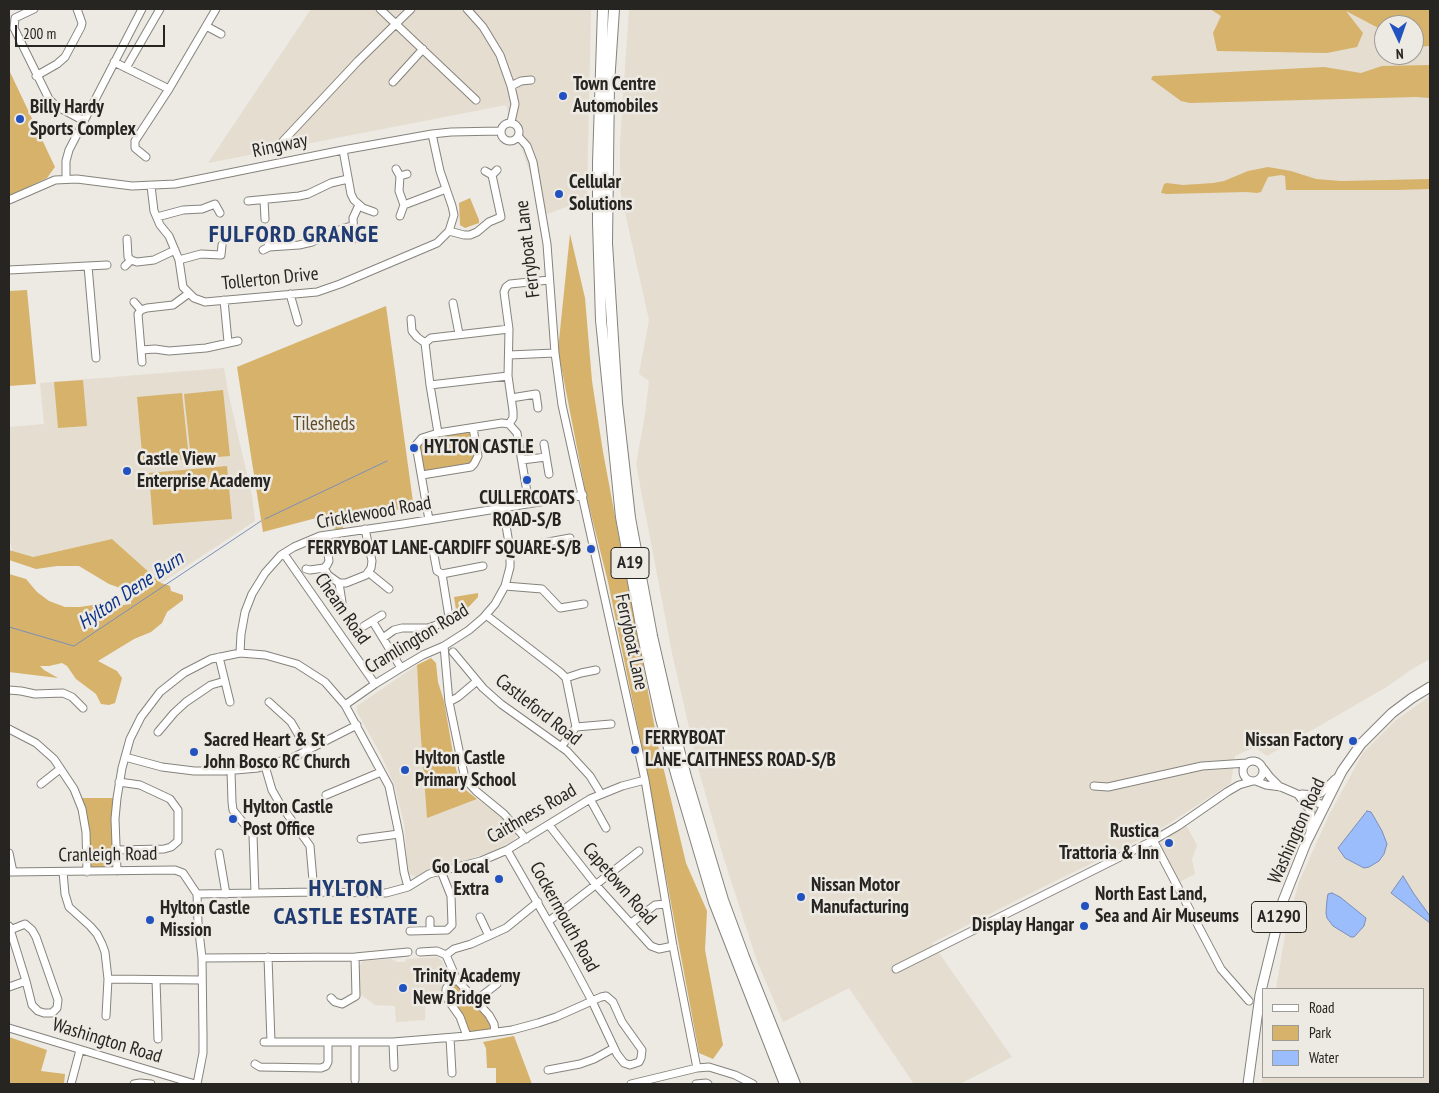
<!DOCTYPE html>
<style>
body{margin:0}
#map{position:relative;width:1439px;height:1093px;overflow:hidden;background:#ede9e3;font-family:"PT Sans Narrow",sans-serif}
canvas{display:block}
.frame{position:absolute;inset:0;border:10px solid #262522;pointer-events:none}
.legend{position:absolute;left:1262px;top:988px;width:162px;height:90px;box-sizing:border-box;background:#ede9e3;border:1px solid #9d9b96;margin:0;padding:6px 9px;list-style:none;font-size:15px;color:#262522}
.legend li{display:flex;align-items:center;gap:10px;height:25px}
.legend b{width:25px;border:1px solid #9d9b96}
.north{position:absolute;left:1374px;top:15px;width:50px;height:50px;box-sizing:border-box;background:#ede9e3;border:1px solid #9d9b96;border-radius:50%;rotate:177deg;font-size:14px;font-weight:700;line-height:20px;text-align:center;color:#262522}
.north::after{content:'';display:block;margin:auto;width:18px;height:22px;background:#2152bf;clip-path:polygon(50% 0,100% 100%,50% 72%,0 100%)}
.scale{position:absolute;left:15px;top:25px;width:150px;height:22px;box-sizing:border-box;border:2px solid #262522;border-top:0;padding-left:6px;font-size:15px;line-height:18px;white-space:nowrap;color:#262522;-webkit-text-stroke:4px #ede9e3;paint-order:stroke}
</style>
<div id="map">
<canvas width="1439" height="1093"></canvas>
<div class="frame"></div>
<ul class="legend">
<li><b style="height:6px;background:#fff"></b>Road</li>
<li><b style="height:14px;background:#d6b26a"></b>Park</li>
<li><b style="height:14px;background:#9cbdfb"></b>Water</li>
</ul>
<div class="north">N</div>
<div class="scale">200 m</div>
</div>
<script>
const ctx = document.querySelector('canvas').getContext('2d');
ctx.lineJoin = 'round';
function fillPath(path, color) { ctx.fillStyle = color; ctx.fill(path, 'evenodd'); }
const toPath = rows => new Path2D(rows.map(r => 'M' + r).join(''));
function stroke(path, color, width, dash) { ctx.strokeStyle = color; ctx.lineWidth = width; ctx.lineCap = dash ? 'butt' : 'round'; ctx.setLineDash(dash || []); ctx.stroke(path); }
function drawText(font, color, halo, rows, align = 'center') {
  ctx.font = font + ' "PT Sans Narrow",sans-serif'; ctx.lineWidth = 5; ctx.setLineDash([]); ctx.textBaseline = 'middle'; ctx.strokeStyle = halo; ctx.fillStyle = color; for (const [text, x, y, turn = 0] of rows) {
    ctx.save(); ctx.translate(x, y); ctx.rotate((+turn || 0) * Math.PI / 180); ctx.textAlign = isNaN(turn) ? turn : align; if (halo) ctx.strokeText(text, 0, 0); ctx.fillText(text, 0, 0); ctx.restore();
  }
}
fillPath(toPath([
 [311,9,591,9,587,199,545,215,506,105,208,163],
 [629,9,1430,9,1430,659,1412,669,1385,688,1267,756,1255,747,1235,756,1231,783,1156,832,1041,888,932,943,1012,1057,960,1084,914,1084,849,988,783,1022,757,961,723,856,699,771,672,653,636,464,645,415,649,381,639,374,649,320,620,190,620,142],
 [1384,25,1414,25,1414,55,1384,55],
 [224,368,228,392,252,496,255,521,161,583,112,539,15,561,9,538,9,427,44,424,40,383],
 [417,665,420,725,427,817,477,799,503,817,517,834,514,840,494,851,463,861,435,867,416,877,408,874,404,823,394,784,381,755,357,712,357,706],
 [1430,696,1430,1084,1261,1084,1263,1073,1263,1077,1423,1077,1423,989,1276,989,1286,929,1299,882,1329,815,1363,753,1396,720],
 [1186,825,1197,845,1192,859,1195,874,1178,883,1157,841],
 [437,957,442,961,448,979,443,991,426,992,425,1020,396,1022,395,1006,375,1005,360,994,359,966,363,961,392,959,397,962,404,962,407,959]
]), '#e4ddd0');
fillPath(toPath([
 [1210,9,1430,9,1430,46,1414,47,1414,25,1384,25,1384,31,1346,11,1363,33,1357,47,1327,53,1217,51,1213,33,1221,16],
 [1430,65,1430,98,1416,97,1190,103,1181,101,1151,79,1153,76,1324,67,1361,73,1382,66],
 [9,70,55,167,47,178,9,196],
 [1268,167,1291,171,1316,179,1341,181,1430,179,1430,189,1398,190,1286,190,1285,176,1281,175,1268,177,1261,192,1257,193,1246,192,1167,194,1161,193,1164,184,1167,183,1183,185,1213,183,1224,181,1248,171],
 [470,198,479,220,479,223,465,228,460,225,459,203],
 [570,234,585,298,592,381,603,452,658,745,686,863,707,911,705,950,723,1045,713,1059,699,1053,640,737,608,582,586,494,558,350],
 [27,290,36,384,9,386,9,291],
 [386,306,414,509,339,512,263,532,237,367],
 [83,380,87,426,58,428,54,382],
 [223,390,230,456,191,459,184,394],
 [182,393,189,459,143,464,137,397],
 [473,428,478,456,474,464,422,475,417,443,422,438],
 [227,466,232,519,153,525,149,473],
 [331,516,342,516,343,529,336,529,330,527],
 [112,539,161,583,170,586,171,591,183,595,183,600,167,612,162,623,151,632,134,639,98,661,117,671,122,678,115,703,109,705,101,704,96,694,76,679,67,666,62,663,49,666,40,666,44,670,58,678,9,672,9,574,26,579,37,592,49,601,65,607,80,607,105,603,117,609,123,605,131,604,131,601,137,594,109,584,79,566,57,566,36,569,9,560,9,550,33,557],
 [478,593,478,597,461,615,457,616,454,597],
 [431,658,436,663,438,682,444,701,455,765,459,780,467,791,477,799,427,818,420,725,417,665],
 [77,798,117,798,117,871,87,872,87,843],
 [457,980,482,1009,495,1032,467,1036,453,1009,446,989],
 [514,1036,532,1084,496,1084,496,1068,487,1068,486,1048,483,1042],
 [9,1037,47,1050,41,1071,65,1074,64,1084,9,1084]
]), '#d6b26a');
const water = toPath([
 [1367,811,1371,812,1374,817,1382,831,1387,844,1384,854,1379,861,1369,867,1364,868,1345,858,1338,848,1367,811],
 [1403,876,1414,894,1430,916,1430,923,1391,893,1403,876],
 [1332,893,1340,897,1366,918,1364,926,1354,937,1351,937,1333,926,1327,918,1326,913,1327,900,1328,894,1332,893]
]);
fillPath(water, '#9cbdfb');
stroke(water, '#798fba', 1);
stroke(toPath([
 [265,519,387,461],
 [9,627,74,646,261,521]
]), '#798fba', 1);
const minor = toPath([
 [34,9,15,18,14,28,49,99,56,106,84,121],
 [380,9,476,100],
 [467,9,483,27,500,55,511,86,515,104,511,122],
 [206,26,221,34],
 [114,62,169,89,216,9],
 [126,68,160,9],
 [36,76,57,64,65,57,81,27,82,23,77,9],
 [393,82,423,49],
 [511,86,521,81,531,80],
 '501 132a9 9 0 1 1 18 0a9 9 0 1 1-18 0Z',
 [518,136,527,146,533,162,547,244,555,353,562,405,645,780,673,946,697,1068],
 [283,141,358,61,411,9],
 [343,150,351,194,354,200,363,208,374,212],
 [146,157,135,148,135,141,169,89],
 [396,169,400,176,399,191,404,205,446,189],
 [492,175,497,170],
 [400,176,407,174],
 [66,178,66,161,69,150,142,9],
 [151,186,154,211,160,225,169,236,179,260,183,287,194,298,205,302,317,292,340,284,437,243,449,231,454,215,452,206,440,171,432,134],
 [9,200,55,180,77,179,132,186,175,184,343,150,432,134,451,132,500,131],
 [264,200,265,219],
 [248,201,299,196,308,194,331,183,348,179],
 [400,216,404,205],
 [157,217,183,210,202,209,215,204,220,213],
 [449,231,464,235,470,235,477,232,489,222,501,217,492,175,485,171],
 [127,239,128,257,131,260,137,262,154,260,175,250],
 [267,239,269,247],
 [354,239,353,218,359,205],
 [263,250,269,247,299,245,312,242,344,228,353,226],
 [179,260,201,254,221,255,222,245],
 [88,266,96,358],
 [125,266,131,260],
 [9,270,107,265],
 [290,294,298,322],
 [224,300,228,342],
 [134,302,141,310],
 [453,303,459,334],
 [411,319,412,331,417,337,425,343],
 [141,350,155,349,169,351,206,348,238,341],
 [509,355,555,353],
 [142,362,138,314,141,310,147,308,173,305,188,294],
 [430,385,508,376],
 [511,398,536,394,538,408],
 [509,424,513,418,513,411,508,376,509,329,504,292,506,287,510,284,549,280],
 [438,433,430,385,425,343,431,338,509,329],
 [544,444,549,474],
 [522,460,546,457],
 [422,475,471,467,474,464,478,456,473,428],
 [429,520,416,445,422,438,438,433,502,423,509,424,517,433,529,504],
 [510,549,570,538],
 [433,550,437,571,442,574,483,566],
 [284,554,375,684],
 [324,568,328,575,339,583,346,583,366,575,371,568,372,561,365,529],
 [306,569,310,570,324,568,327,565,329,561,327,546],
 [368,572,389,589],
 [339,583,342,602],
 [505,586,542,589,560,608,584,604],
 [486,615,560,672,566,678,576,727,561,747],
 [373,622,401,668],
 [364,626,382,615],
 [383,638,394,630,402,628,428,628,442,623,449,617,442,574],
 [444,646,449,702,465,779,476,791,504,814,526,839],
 [453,652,483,688,501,704,567,751,590,776,601,794],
 [240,653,241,634,245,612,252,594,265,573,281,555,294,547,320,536,403,524,583,495],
 [219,657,230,702],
 [566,678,581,673,596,670],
 [9,690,21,691,35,694,63,693,72,697,83,708],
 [269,702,291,722,308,751],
 [449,702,458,697,477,681],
 [345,705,375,684,401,668,423,655,444,646,469,630,483,618,495,604,505,586,510,567,510,549,503,508],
 [576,727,611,724],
 [9,729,36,743,54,759,74,789,82,809,86,832,87,872],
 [158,732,174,713,186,702,211,685,225,681],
 [125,757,162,767,194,771,224,771,258,768,294,757,357,725],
 '1243 771a10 10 0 1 1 20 0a10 10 0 1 1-20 0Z',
 [265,766,272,790,280,804,310,846,314,892],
 [1264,769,1270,777,1280,787],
 [231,771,232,802,233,810,253,835,255,893],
 [1256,781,1266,785,1281,787,1325,806],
 [41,784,60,769],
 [1094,786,1108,787,1202,766,1247,763],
 [1302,794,1315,795,1321,793,1335,779],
 [326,795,381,772],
 [1299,796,1311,812,1310,831],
 [590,799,606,828],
 [549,825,596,885,651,946,659,949,673,946],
 [361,839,399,834],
 [1153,840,1221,969,1249,1001],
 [116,850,164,849,171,847,178,841,178,810,170,799,140,785,119,782],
 [9,853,13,872],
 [219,853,226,894],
 [117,871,115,819,117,798,122,768,130,739,141,717,160,692,184,673,211,659,240,653,265,655,297,664,325,682,345,705,389,786,399,834,404,872,408,887],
 [9,872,175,870,183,873,197,894],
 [63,872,65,894,69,907,90,926,97,934,102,944,105,952,108,979,201,980],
 [197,894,314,892,386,893,408,887,429,874,481,861,507,850,590,799,622,786,645,780],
 [197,894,198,923,202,958,203,1036,203,1053,197,1084],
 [480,917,489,936],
 [430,920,430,930],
 [549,921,639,851],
 [631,923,655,905,666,904],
 [9,926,26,981,32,1005,38,1011,44,1013,52,1013,57,1008,58,1000,36,937,32,930,25,924,10,930],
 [410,931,447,930,452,925,451,896,441,871],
 [420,952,437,951,446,955],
 [446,955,454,949,471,944,506,928,538,902],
 [446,955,457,980,489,1015,494,1024,495,1032],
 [268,957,271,1042],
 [202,958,355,957,408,952],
 [896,969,1154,840,1178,826,1227,792,1239,785,1253,781],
 [156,980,158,1039],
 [457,980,450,983,446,989,446,997,460,1017,467,1036],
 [9,987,26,981],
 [331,998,335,1002,342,1004,356,996,355,957],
 [475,1001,497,984],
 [106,1016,108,979],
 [9,1028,195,1084],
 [450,1038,452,1073],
 [264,1042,393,1042,467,1036,512,1030,538,1023,556,1017,601,997,606,996,613,1002,622,1022,642,1050,641,1058,639,1062,630,1065,624,1063,617,1054,592,1001,569,958,507,850],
 [355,1042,355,1080],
 [393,1042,394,1067],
 [255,1064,260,1067,321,1068,326,1066,328,1062,328,1042],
 [548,1070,580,1064,594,1059,614,1048],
 [71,1084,80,1050],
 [134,1084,140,1083,151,1084],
 [631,1084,697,1068,709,1067,735,1075,753,1084],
 [696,1084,706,1083,708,1084]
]);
const major = toPath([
 [1248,1084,1260,995,1283,901,1306,843,1342,771,1361,744,1392,713,1412,698,1430,687]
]);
const highway = toPath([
 [603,9,598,163,598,222,601,320,621,517,643,636,661,719,677,777,714,902,785,1084],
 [614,9,609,84,607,243,617,403,630,518,652,636,671,719,686,777,723,900,744,957,795,1084]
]);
stroke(minor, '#86837d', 9);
stroke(major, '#86837d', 11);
stroke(highway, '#86837d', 12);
stroke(minor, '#fff', 7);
stroke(major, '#fff', 9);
stroke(highway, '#fff', 10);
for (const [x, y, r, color] of [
 [563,96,5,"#2152bf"],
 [20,119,5,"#2152bf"],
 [559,194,5,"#2152bf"],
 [414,448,5,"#2152bf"],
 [127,471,5,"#2152bf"],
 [527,480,5,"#2152bf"],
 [591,549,5,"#2152bf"],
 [1353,741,5,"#2152bf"],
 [635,750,5,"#2152bf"],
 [194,752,5,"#2152bf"],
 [405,770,5,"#2152bf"],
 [233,819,5,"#2152bf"],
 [1169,843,5,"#2152bf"],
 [499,879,5,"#2152bf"],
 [801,897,5,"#2152bf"],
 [1085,906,5,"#2152bf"],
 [150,920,5,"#2152bf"],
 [1084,926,5,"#2152bf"],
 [403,988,5,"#2152bf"]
]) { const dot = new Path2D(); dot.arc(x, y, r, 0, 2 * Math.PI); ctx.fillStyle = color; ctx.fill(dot); stroke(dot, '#ede9e3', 2); }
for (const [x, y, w] of [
 [630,563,38],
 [1279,917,55]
]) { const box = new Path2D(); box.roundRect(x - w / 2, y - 15.5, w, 31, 4); ctx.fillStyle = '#ede9e3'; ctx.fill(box); stroke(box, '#262522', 1); }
drawText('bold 18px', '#262522', null, [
 ["A19",630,563],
 ["A1290",1279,917]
]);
drawText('bold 19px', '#262522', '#ede9e3', [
 ["Town Centre",573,85],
 ["Automobiles",573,107],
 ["Billy Hardy",30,108],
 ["Sports Complex",30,130],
 ["Cellular",569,183],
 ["Solutions",569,205],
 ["HYLTON CASTLE",424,448],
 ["Castle View",137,460],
 ["Enterprise Academy",137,482],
 ["CULLERCOATS",527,499,"center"],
 ["ROAD-S/B",527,521,"center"],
 ["FERRYBOAT LANE-CARDIFF SQUARE-S/B",581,549,"right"],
 ["FERRYBOAT",645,739],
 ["LANE-CAITHNESS ROAD-S/B",645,761],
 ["Sacred Heart & St",204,741],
 ["John Bosco RC Church",204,763],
 ["Nissan Factory",1343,741,"right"],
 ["Hylton Castle",415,759],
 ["Primary School",415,781],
 ["Hylton Castle",243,808],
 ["Post Office",243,830],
 ["Rustica",1159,832,"right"],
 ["Trattoria & Inn",1159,854,"right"],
 ["Go Local",489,868,"right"],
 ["Extra",489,890,"right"],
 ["Nissan Motor",811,886],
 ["Manufacturing",811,908],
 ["North East Land,",1095,895],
 ["Sea and Air Museums",1095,917],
 ["Hylton Castle",160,909],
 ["Mission",160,931],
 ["Display Hangar",1074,926,"right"],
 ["Trinity Academy",413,977],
 ["New Bridge",413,999]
], 'left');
drawText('19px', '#262522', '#ede9e3', [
 ["Ringway",280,146,-12],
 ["Ferryboat Lane",528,249,-97],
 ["Tollerton Drive",270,279,-6],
 ["Cricklewood Road",374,513,-10],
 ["Cheam Road",342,609,55],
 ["Cramlington Road",417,639,-31],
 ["Ferryboat Lane",631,642,78],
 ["Castleford Road",538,710,38],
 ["Caithness Road",532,814,-30],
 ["Washington Road",1297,831,-66],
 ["Cranleigh Road",108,855,-1],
 ["Capetown Road",619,884,49],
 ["Cockermouth Road",564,917,61],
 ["Washington Road",107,1041,17]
]);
drawText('19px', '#604d27', '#ede9e3', [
 ["Tilesheds",324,425]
]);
drawText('italic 20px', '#0c3389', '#ede9e3', [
 ["Hylton Dene Burn",131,591,-34]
]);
ctx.letterSpacing = '1px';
drawText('bold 24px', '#203b71', '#ede9e3', [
 ["FULFORD GRANGE",294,235],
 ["HYLTON",346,889],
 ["CASTLE ESTATE",346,917]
]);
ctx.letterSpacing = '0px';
</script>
